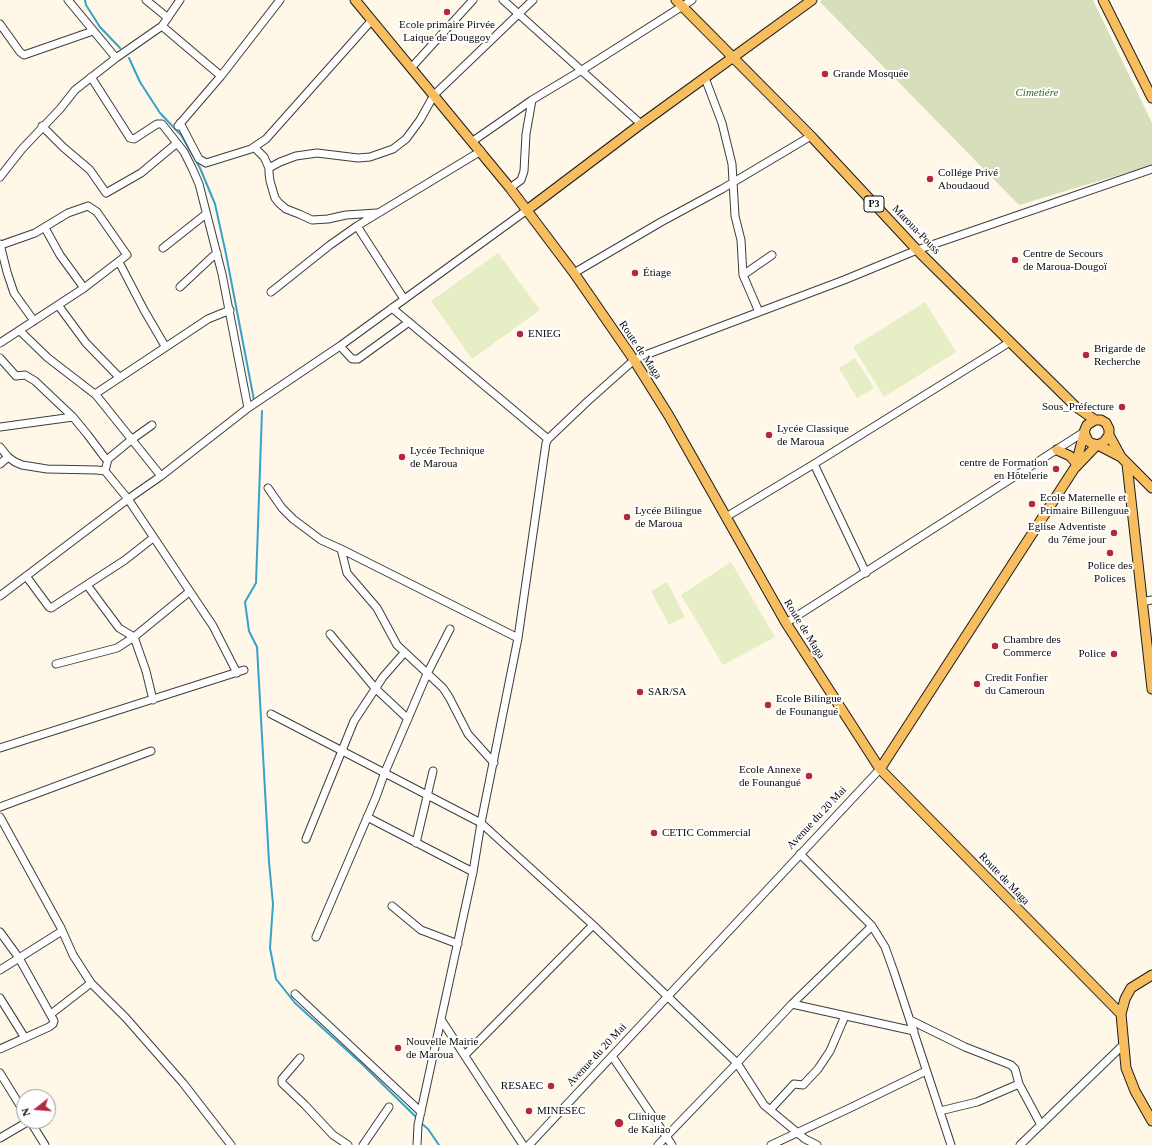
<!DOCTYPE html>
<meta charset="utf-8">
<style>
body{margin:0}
#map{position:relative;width:1152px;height:1145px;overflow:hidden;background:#fff7e7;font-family:"Times New Roman",serif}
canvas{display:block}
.north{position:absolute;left:16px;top:1089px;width:40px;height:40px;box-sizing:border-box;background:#fff;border:1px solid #9d9d9d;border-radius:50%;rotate:253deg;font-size:11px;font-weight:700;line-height:16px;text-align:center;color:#0a0a0a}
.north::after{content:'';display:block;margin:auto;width:14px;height:18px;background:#b52640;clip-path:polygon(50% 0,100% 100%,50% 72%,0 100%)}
</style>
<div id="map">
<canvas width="1152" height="1145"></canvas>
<div class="north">N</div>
</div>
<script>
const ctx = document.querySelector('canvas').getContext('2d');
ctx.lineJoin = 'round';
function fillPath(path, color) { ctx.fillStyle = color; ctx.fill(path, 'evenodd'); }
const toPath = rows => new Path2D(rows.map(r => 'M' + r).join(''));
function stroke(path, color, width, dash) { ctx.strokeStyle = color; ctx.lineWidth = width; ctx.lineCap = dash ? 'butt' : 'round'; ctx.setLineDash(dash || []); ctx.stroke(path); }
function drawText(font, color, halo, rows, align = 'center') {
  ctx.font = font + ' "Times New Roman",serif'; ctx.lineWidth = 4; ctx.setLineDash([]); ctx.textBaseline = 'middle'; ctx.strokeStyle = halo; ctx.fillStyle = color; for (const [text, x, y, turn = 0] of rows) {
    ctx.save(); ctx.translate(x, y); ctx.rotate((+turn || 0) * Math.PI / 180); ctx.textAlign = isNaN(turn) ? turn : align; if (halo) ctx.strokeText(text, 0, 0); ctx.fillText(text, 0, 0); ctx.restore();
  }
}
fillPath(toPath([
 [822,0,1093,0,1152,123,1152,165,1019,205,820,2]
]), '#d7debb');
fillPath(toPath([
 [498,253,540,310,472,359,431,301],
 [925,302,956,352,884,397,853,347],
 [855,358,874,388,857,398,839,368],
 [731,562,775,637,723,665,681,595],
 [667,582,685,617,669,625,651,591]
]), '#e5eec4');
stroke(toPath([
 [85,0,86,5,100,27,120,48],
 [129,58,140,82,160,113,181,135,200,168,215,204,226,254,254,400],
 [262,411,256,583,245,602,249,631,257,647,269,862,273,904,270,948,276,979,295,1003,362,1064,417,1118],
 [421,1123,428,1129,439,1145]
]), '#36a2ca', 2);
const minor = toPath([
 [68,0,116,58],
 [146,0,168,18],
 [503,0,641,124],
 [0,24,20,52,24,55,93,31],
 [162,26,221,76],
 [411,68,473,0],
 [91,77,130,138,134,139,157,124,162,124,184,152,192,168,199,184,222,274,248,408],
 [705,78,722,123,732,164,735,216,741,240,743,275,759,312],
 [180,123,199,159,206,163,251,149,266,139,372,20],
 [42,126,63,147,90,170,106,193,141,173,177,143],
 [178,126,221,76,280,0],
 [473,141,532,100,582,70,692,0],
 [254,147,264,157,269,168,280,162,296,156,317,153,358,158,370,157,393,149,406,139,420,120,434,95,533,0],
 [269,168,269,173,270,181,275,198,279,203,286,209,299,214,312,220,328,219,346,215,377,213],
 [0,177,22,149,60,109,75,90,116,58,162,26,180,0],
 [510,188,521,180,524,171,526,134,532,100],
 [357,226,404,299],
 [45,228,60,255,84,288],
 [0,244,7,272,14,293,34,321],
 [163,248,206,214],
 [119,262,144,310,165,346],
 [574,273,661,222,722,189,811,136],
 [743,275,772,255],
 [180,287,211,258,217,253],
 [271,292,330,245,357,226,481,151],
 [58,305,86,343,119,377],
 [392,308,548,439],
 [20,331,48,358,96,395,161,476],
 [0,343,84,288,127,255,97,212,88,206,68,213,35,233,1,245],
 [340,346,352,359,358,359,409,322],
 [0,358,16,376,25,375,35,381,73,417,87,434,105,458,108,459],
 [95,394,208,319,230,310],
 [0,427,73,417],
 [0,447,8,457,15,462,22,465,47,469,97,470,105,471,128,499,213,626,237,673],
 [0,464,8,457],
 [814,464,866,573],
 [105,471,108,459,131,440,152,425],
 [268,488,282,508,293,519,321,540,341,549],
 [726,517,814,464,1010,342],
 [26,576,49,607,51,608,125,560,153,538],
 [87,585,119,628,134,637,146,671,153,700],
 [0,596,128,499,161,476,248,408,340,346,527,210],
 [1142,602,1152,600],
 [786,623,1084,432],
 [330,634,375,688,408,719],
 [56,664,117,648,134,637,189,592],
 [271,714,481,823,593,925,737,1063,764,1105,805,1139,817,1145],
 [0,748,244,670],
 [494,763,468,734,449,697,443,688,397,645,377,608,347,573,341,549,518,638],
 [0,807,151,751],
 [0,817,61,928,73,955,91,983,126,1018,183,1083,231,1145],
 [367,817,473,872],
 [306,839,354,721,383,677,404,653],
 [416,843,433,771],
 [800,854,872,926,885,947,894,972,951,1145],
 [392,906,421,930,458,944],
 [0,932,19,958,54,1021,53,1024,49,1027,0,1049],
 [316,937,376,797,385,772,427,674,450,629],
 [0,970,62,931],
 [295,994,421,1112],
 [0,998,25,1038],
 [792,1004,914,1031],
 [51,1014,91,983],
 [910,1020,965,1047,1011,1065,1015,1069,1019,1084,1041,1125],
 [442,1021,523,1145],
 [465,1055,593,925],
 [612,1056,672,1145],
 [300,1058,282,1079,282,1083,305,1105,333,1135,348,1145],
 [0,1073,24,1112],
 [770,1110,794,1084,803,1085,818,1069,830,1051,845,1016],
 [940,1111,977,1102,1019,1084],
 [30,1121,45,1145],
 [0,1138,29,1121],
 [363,1145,389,1107],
 [417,1145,418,1125,473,872,481,823,518,638,546,443,548,439,588,401,634,360,640,357,844,280,917,250,1152,169],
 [529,1145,880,769],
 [658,1145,737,1063,792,1004,872,926],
 [771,1145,850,1108,926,1071],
 [1020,1145,1123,1045]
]);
const major = toPath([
 [355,0,510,188,574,273,634,360,669,416,786,623,880,769,1121,1014],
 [676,0,811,136,917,250,1075,406,1095,420,1101,420,1106,423,1109,429,1109,435,1104,442,1098,445,1091,443,1088,441,1084,432,1087,425,1095,420],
 [1103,0,1152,98],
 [527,210,641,124,812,0],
 [1109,435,1121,457,1152,488],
 [1098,445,1121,457],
 [1057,450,1070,456,1076,463],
 [1127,464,1152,689],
 [1075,468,1084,433],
 [880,769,1074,469,1097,445],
 [1152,975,1131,988,1125,999,1121,1014,1126,1068,1135,1091,1152,1121]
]);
stroke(minor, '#3d3d3d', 9);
stroke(major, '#1b1b1b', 11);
stroke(minor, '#fff', 7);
stroke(major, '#f6be5f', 9);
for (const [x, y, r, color] of [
 [447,12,4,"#b52640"],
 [825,74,4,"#b52640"],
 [930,179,4,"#b52640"],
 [1015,260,4,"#b52640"],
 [635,273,4,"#b52640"],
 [520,334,4,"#b52640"],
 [1086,355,4,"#b52640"],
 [1122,407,4,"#b52640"],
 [769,435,4,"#b52640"],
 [402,457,4,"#b52640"],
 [1056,469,4,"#b52640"],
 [1032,504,4,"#b52640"],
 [627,517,4,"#b52640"],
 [1114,533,4,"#b52640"],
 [1110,553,4,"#b52640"],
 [995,646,4,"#b52640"],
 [1114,654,4,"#b52640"],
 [977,684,4,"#b52640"],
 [640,692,4,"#b52640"],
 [768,705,4,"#b52640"],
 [809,776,4,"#b52640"],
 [654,833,4,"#b52640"],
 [398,1048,4,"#b52640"],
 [551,1086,4,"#b52640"],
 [529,1111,4,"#b52640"],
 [619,1123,5,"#b52640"]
]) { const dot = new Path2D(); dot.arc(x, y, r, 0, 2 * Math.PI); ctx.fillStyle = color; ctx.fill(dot); stroke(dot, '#fff', 1.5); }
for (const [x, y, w] of [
 [874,204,20]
]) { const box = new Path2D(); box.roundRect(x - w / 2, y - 8, w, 16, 3); ctx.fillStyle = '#fff'; ctx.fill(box); stroke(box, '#0a0a0a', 1); }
drawText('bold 10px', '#0a0a0a', null, [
 ["P3",874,204]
]);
drawText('11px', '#0a0a0a', '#fff', [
 ["Ecole primaire Pirvée",447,25,"center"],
 ["Laique de Douggoy",447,38,"center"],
 ["Grande Mosquée",833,74],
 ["Collége Privé",938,173],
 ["Aboudaoud",938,186],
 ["Centre de Secours",1023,254],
 ["de Maroua-Dougoï",1023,267],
 ["Étiage",643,273],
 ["ENIEG",528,334],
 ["Brigarde de",1094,349],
 ["Recherche",1094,362],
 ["Sous_Préfecture",1114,407,"right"],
 ["Lycée Classique",777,429],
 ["de Maroua",777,442],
 ["Lycée Technique",410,451],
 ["de Maroua",410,464],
 ["centre de Formation",1048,463,"right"],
 ["en Hôtelerie",1048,476,"right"],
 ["Ecole Maternelle et",1040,498],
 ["Primaire Billenguue",1040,511],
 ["Lycée Bilingue",635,511],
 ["de Maroua",635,524],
 ["Eglise Adventiste",1106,527,"right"],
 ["du 7éme jour",1106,540,"right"],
 ["Police des",1110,566,"center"],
 ["Polices",1110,579,"center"],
 ["Chambre des",1003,640],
 ["Commerce",1003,653],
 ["Police",1106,654,"right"],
 ["Credit Fonfier",985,678],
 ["du Cameroun",985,691],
 ["SAR/SA",648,692],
 ["Ecole Bilingue",776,699],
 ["de Founangué",776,712],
 ["Ecole Annexe",801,770,"right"],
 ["de Founangué",801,783,"right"],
 ["CETIC Commercial",662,833],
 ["Nouvelle Mairie",406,1042],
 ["de Maroua",406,1055],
 ["RESAEC",543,1086,"right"],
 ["MINESEC",537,1111],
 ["Clinique",628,1117],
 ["de Kaliao",628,1130]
], 'left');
drawText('italic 11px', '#335f1d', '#fff', [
 ["Cimetiére",1037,93]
]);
drawText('11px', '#0a0a0a', '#fff', [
 ["Maroua-Pouss",916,230,46],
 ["Route de Maga",640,350,56],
 ["Route de Maga",804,629,58],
 ["Avenue du 20 Mai",817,818,-47],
 ["Route de Maga",1004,879,46],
 ["Avenue du 20 Mai",597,1055,-47]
]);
</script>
